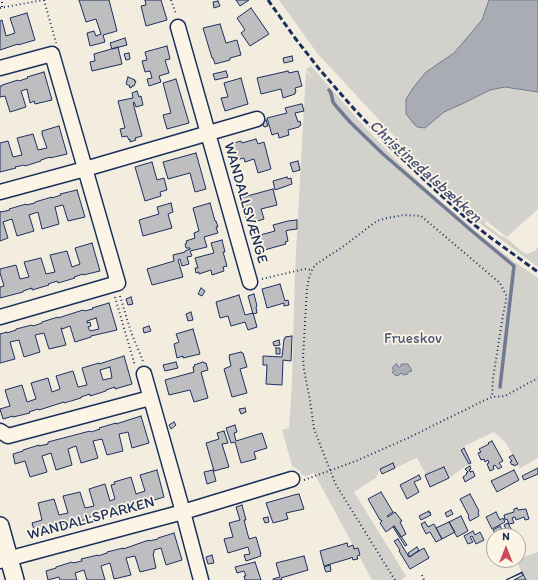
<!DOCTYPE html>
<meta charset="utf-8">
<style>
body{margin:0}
#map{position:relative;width:538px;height:580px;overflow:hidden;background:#f3ede0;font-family:Itim,sans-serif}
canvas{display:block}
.north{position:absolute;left:486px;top:528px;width:40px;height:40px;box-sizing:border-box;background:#fcf5e5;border:1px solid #a2a6af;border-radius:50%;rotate:0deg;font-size:11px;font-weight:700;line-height:16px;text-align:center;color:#1b2f5e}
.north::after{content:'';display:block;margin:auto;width:14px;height:18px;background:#d1495b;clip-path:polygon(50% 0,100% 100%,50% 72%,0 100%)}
</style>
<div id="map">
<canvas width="538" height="580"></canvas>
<div class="north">N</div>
</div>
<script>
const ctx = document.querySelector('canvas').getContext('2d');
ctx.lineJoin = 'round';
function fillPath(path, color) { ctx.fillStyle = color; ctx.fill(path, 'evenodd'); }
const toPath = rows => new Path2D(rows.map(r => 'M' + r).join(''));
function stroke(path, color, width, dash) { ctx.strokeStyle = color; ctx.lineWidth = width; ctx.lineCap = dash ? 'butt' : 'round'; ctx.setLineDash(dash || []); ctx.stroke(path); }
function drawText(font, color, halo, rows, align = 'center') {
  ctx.font = font + ' Itim,sans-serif'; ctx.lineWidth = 3.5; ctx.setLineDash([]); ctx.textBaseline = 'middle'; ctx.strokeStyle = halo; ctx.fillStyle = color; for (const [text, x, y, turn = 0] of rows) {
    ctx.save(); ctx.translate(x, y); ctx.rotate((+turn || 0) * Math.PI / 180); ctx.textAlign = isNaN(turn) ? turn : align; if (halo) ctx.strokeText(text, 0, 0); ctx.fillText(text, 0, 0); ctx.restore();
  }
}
fillPath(toPath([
 [279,0,489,0,482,20,454,53,426,72,406,99,414,124,417,127,425,128,444,112,462,104,490,90,505,87,538,92,538,209,507,237,468,207,468,209,476,213,486,222,485,224,501,236,505,237,524,253,527,254,530,253,536,250,538,247,538,267,519,253,482,225,461,206,462,205,467,205,431,176,317,53],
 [311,66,363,125,401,165,436,197,479,234,512,260,538,278,538,458,520,468,506,443,494,432,460,448,469,464,449,478,444,467,426,475,417,458,395,468,393,463,380,469,376,478,354,492,406,576,401,580,372,580,314,473,306,476,303,475,301,474,300,471,292,466,282,430,289,428,292,383,295,270,306,71,314,80,306,69],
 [538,552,538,580,526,580,516,560]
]), '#d3d1cc');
const water = toPath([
 [489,0,538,0,538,92,505,87,490,90,462,104,444,112,425,128,417,127,414,124,406,114,406,99,413,88,426,72,454,53,482,20,489,0],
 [396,364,397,364,398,367,400,367,401,366,401,364,408,364,412,371,408,372,408,374,403,375,401,373,399,375,396,376,392,372,394,371,392,368,396,364]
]);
fillPath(water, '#a9acb3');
stroke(water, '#707a91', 1);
stroke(toPath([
 [329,90,331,93,333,102,336,106,350,122,383,154,473,232,514,266,500,387]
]), '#707a91', 3.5);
const building = toPath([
 [79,0,109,0,117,31,103,35,105,42,90,46,87,33,94,31,96,36,101,34,96,19,86,22,79,0],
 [145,0,161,0,167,20,146,26,141,6,146,5,145,0],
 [236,0,249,0,240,6,236,0],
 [218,1,220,6,214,8,213,2,218,1],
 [251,8,269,34,250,46,241,33,245,30,237,18,251,8],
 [27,13,35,40,18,45,18,44,0,50,0,21,2,20,6,36,15,33,10,18,27,13],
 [220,24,226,43,237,40,241,55,230,58,230,60,215,64,213,58,212,58,203,28,220,24],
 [125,38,127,45,112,49,110,43,125,38],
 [167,46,170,59,165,60,169,73,159,76,161,82,149,86,147,79,152,78,150,71,145,72,142,61,147,60,145,52,167,46],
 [118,47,122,64,92,71,90,62,95,61,94,54,118,47],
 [129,53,130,59,126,60,124,54,129,53],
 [292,56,293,61,284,63,283,58,292,56],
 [226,71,228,77,215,80,213,74,226,71],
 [288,71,289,73,298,71,302,86,295,88,296,92,295,92,295,94,283,98,281,89,261,94,257,78,288,71],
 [44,72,52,100,35,104,34,101,30,103,27,89,21,91,26,107,10,112,5,96,0,97,0,86,2,86,2,85,18,80,19,81,28,78,27,77,44,72],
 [128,77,135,80,134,81,136,81,134,86,132,86,131,88,129,87,130,86,126,84,128,77],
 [241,78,248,104,225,111,221,98,228,97,224,83,241,78],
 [176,79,189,123,167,129,163,115,171,113,163,83,176,79],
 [137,91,139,97,141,96,143,105,136,107,134,102,133,103,142,136,135,138,136,140,130,142,130,139,129,140,127,136,122,137,120,129,125,128,118,101,133,98,132,93,137,91],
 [301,104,302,104,304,111,295,113,298,122,300,121,301,125,299,126,299,127,288,130,289,135,279,138,278,133,272,135,267,118,287,113,285,108,301,104],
 [266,120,268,126,264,127,262,121,266,120],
 [59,126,67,154,50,158,50,157,41,160,41,161,25,166,24,165,15,167,16,168,0,172,0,143,8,141,13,157,22,155,17,138,33,134,38,150,47,148,42,134,42,131,59,126],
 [256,139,258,144,264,142,271,169,258,173,254,159,245,162,244,158,232,161,227,145,241,141,242,143,256,139],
 [196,153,206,189,195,192,190,173,168,179,163,162,196,153],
 [298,161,300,170,293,172,290,163,298,161],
 [152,162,157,180,164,178,167,190,160,192,161,196,145,201,135,167,152,162],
 [287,177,288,179,291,178,292,184,275,190,273,181,287,177],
 [273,189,277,205,261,209,264,219,248,224,240,198,273,189],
 [77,190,85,217,68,221,63,205,55,207,59,224,42,229,38,212,29,215,34,231,17,236,12,219,3,222,8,238,0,241,0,211,1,212,10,210,9,209,26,204,26,205,35,203,35,202,52,197,52,198,61,195,60,194,77,190],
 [171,203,173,212,168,214,172,228,143,236,139,220,159,214,157,207,171,203],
 [210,203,215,221,216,221,218,227,216,227,218,233,204,237,207,247,190,251,192,256,187,257,189,264,182,266,180,259,178,260,183,277,152,285,147,269,174,261,173,255,185,252,185,251,190,249,190,248,186,248,185,244,187,243,186,241,195,238,194,233,199,231,193,208,210,203],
 [297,220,297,229,289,230,286,231,288,241,285,242,286,244,257,252,253,237,275,231,273,225,288,221,297,220],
 [222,240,225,252,223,252,227,266,223,267,224,271,212,275,211,270,199,274,199,272,196,273,195,268,198,268,195,258,214,253,211,243,222,240],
 [92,243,100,271,83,275,83,274,74,277,75,278,58,283,57,281,48,284,49,285,32,290,32,288,23,291,23,292,0,298,0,287,4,286,0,273,0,269,16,265,20,279,29,277,24,262,41,258,46,274,55,272,50,255,67,251,72,267,80,264,75,248,92,243],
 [280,284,285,301,288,300,289,305,284,306,284,303,267,308,262,289,280,284],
 [201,288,205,291,202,296,198,294,201,288],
 [254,294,257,306,256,307,257,313,253,314,248,296,254,294],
 [239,295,245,315,253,313,257,327,248,330,245,322,231,326,228,316,220,318,216,302,239,295],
 [131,297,133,304,128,305,126,299,131,297],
 [109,303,117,330,91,336,91,337,75,342,70,326,62,329,62,328,61,328,66,345,49,349,44,333,35,335,40,352,24,357,19,340,10,342,15,359,0,363,0,334,7,332,7,333,16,330,16,329,32,325,33,326,42,323,42,322,58,317,58,318,83,310,84,311,93,309,92,308,109,303],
 [96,318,99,329,90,331,88,327,91,326,90,322,87,323,87,321,96,318],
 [191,312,193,320,188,321,186,314,191,312],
 [149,326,151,331,144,333,143,328,149,326],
 [193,329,200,354,183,358,183,356,177,358,174,344,179,342,176,334,193,329],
 [292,336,291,361,283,360,282,385,266,384,267,365,263,365,263,356,282,357,284,339,285,339,285,337,292,336],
 [279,340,280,345,274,346,273,342,279,340],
 [276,348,280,348,280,354,276,354,276,348],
 [241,352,242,353,243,353,247,367,240,369,247,393,232,397,224,369,231,366,229,357,230,356,229,355,241,352],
 [124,356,132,384,115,389,115,387,106,390,106,391,90,396,90,394,81,397,81,398,64,403,64,402,39,410,38,409,29,412,30,413,13,417,13,416,3,419,0,409,10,406,5,390,22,385,27,402,36,399,31,383,48,378,52,392,60,389,56,376,73,371,78,387,87,385,82,368,99,363,99,364,124,356],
 [110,367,112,378,103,380,100,370,110,367],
 [176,362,178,368,165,371,163,365,176,362],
 [203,362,204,363,206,363,208,370,201,372,208,398,194,402,190,390,169,395,165,380,194,372,193,367,195,366,194,365,203,362],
 [245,408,246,412,241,414,239,409,245,408],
 [141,416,149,443,132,448,128,432,119,434,123,451,107,455,102,439,93,441,98,458,81,463,76,446,68,449,72,465,56,470,51,453,42,456,47,472,30,477,25,461,15,464,13,454,23,451,23,450,39,445,39,446,48,444,48,442,90,431,91,432,100,429,99,428,116,423,116,424,141,416],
 [174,422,176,425,171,429,169,425,174,422],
 [235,425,237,432,234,433,236,441,262,433,267,448,254,452,256,459,241,463,235,442,231,443,226,428,235,425],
 [224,431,228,443,222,444,229,467,214,471,206,443,219,439,217,433,224,431],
 [492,441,503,461,499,463,502,467,498,469,495,465,493,466,494,469,490,471,487,464,489,463,488,460,485,462,484,459,481,460,478,453,481,452,479,449,489,444,488,443,492,441],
 [464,448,471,463,469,464,461,450,464,448],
 [513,455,518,464,514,466,513,464,512,465,510,462,512,461,509,457,513,455],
 [393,463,395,468,382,474,380,469,393,463],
 [470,466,471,469,469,470,470,472,473,471,475,476,465,482,463,477,467,474,466,473,468,472,465,469,470,466],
 [444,467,449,478,430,487,425,475,444,467],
 [538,468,538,474,524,480,522,476,538,468],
 [157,470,164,497,148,502,147,501,138,503,139,504,122,509,122,508,113,510,113,512,96,516,96,515,87,518,88,519,71,523,71,522,62,525,62,526,35,533,32,523,42,520,38,503,54,499,59,515,68,513,63,496,80,492,85,508,94,506,89,489,105,484,110,501,115,499,111,485,115,484,114,482,131,477,136,494,145,491,140,475,157,470],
 [213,470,216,481,207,484,204,472,213,470],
 [514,470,519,480,497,492,491,481,514,470],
 [419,475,421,479,414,482,419,492,407,499,400,485,419,475],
 [381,492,393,512,387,516,388,517,395,512,402,521,400,522,406,534,401,537,394,526,386,532,380,523,382,521,381,520,380,520,368,499,381,492],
 [299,494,304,509,286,513,288,519,273,523,266,503,294,495,299,494],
 [470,494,479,511,478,512,479,516,470,521,468,517,469,516,460,499,470,494],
 [242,505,246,520,244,520,249,539,256,537,261,554,260,554,261,556,246,561,244,555,250,554,248,547,228,553,224,539,233,537,229,523,240,520,236,507,242,505],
 [517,508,518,510,526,509,529,519,525,520,524,517,516,520,515,517,512,518,514,523,509,524,507,519,505,520,504,515,514,512,514,509,517,508],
 [451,510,453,514,447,517,445,513,451,510],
 [429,511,429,513,430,512,431,515,421,520,419,516,429,511],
 [496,512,500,520,503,518,505,522,492,529,486,517,496,512],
 [461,516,468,531,457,537,449,522,461,516],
 [268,517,269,522,265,523,263,518,268,517],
 [425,522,428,527,434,524,442,539,436,542,430,532,426,534,421,524,425,522],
 [449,522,455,532,442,539,436,528,449,522],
 [508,523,511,529,507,531,504,525,508,523],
 [394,526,407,545,405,546,393,527,394,526],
 [500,526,504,533,507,531,510,536,497,536,493,530,500,526],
 [473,531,475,535,480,532,484,540,476,544,472,536,470,537,473,542,468,544,464,536,473,531],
 [174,533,182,560,166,565,161,548,154,550,154,553,153,554,156,568,140,572,135,556,126,558,131,575,114,579,110,563,101,566,105,580,87,580,84,570,75,573,77,580,60,580,59,577,48,580,46,571,56,568,56,567,72,562,73,563,82,561,81,559,98,555,98,556,107,553,107,552,123,548,123,549,149,540,149,541,158,539,158,538,174,533],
 [398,539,409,557,424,548,429,558,410,569,399,551,400,550,394,541,398,539],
 [347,543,348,547,353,545,354,549,358,548,360,555,357,556,358,559,353,560,352,557,351,558,324,566,320,551,347,543],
 [417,547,419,550,410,557,408,553,417,547],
 [212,555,214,563,208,564,206,557,212,555],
 [304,556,308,570,281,578,282,580,273,580,273,579,280,577,276,563,304,556],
 [255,562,261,580,245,580,244,576,246,576,244,571,237,573,235,567,255,562],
 [330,565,331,571,326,572,324,567,330,565],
 [522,572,526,580,514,580,523,575,522,573,506,580,522,572]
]);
fillPath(building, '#bebec0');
stroke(building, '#1b2f5e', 1);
const minor = toPath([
 [178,27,250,282],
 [0,68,52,54,118,283,0,317],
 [0,192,85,169,257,119],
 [144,374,183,512,201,580],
 [0,431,8,436,150,398],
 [0,561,183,512,292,479]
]);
const tertiary = toPath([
 [0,526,15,580]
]);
stroke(minor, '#1b2f5e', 17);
stroke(tertiary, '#1b2f5e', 20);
stroke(toPath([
 [44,0,56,43],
 [171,0,176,14],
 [2,7,2,0],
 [0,8,43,0],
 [262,279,304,269,312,270],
 [120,296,131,332,143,361],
 [115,297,135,366],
 [304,480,356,461,408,438,485,400,492,397,505,396,538,378],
 [422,575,424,580],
 [395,580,336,485,330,470,314,429,310,400,304,370,303,358,307,288,309,278,312,270,315,265,344,246,370,226,377,221,387,218,404,215,421,216,500,283,506,295,506,301,503,315,493,378,492,397]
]), '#1b2f5e', 2, [1, 3]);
stroke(minor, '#fcf5e5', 14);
stroke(tertiary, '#fcf5e5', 17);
stroke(toPath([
 [268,0,295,38,320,70,355,110,389,146,432,187,467,219,491,238,538,272]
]), '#1b2f5e', 3, [6, 3]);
drawText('15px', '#1b2f5e', '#fcf5e5', [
 ["WANDALLSVÆNGE",245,203,74],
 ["WANDALLSPARKEN",91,519,-15]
]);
drawText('15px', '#49587a', '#fcf5e5', [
 ["Frueskov",413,339]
]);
drawText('italic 16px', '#465478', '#fcf5e5', [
 ["Christinedalsbækken",425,172,42]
]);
</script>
